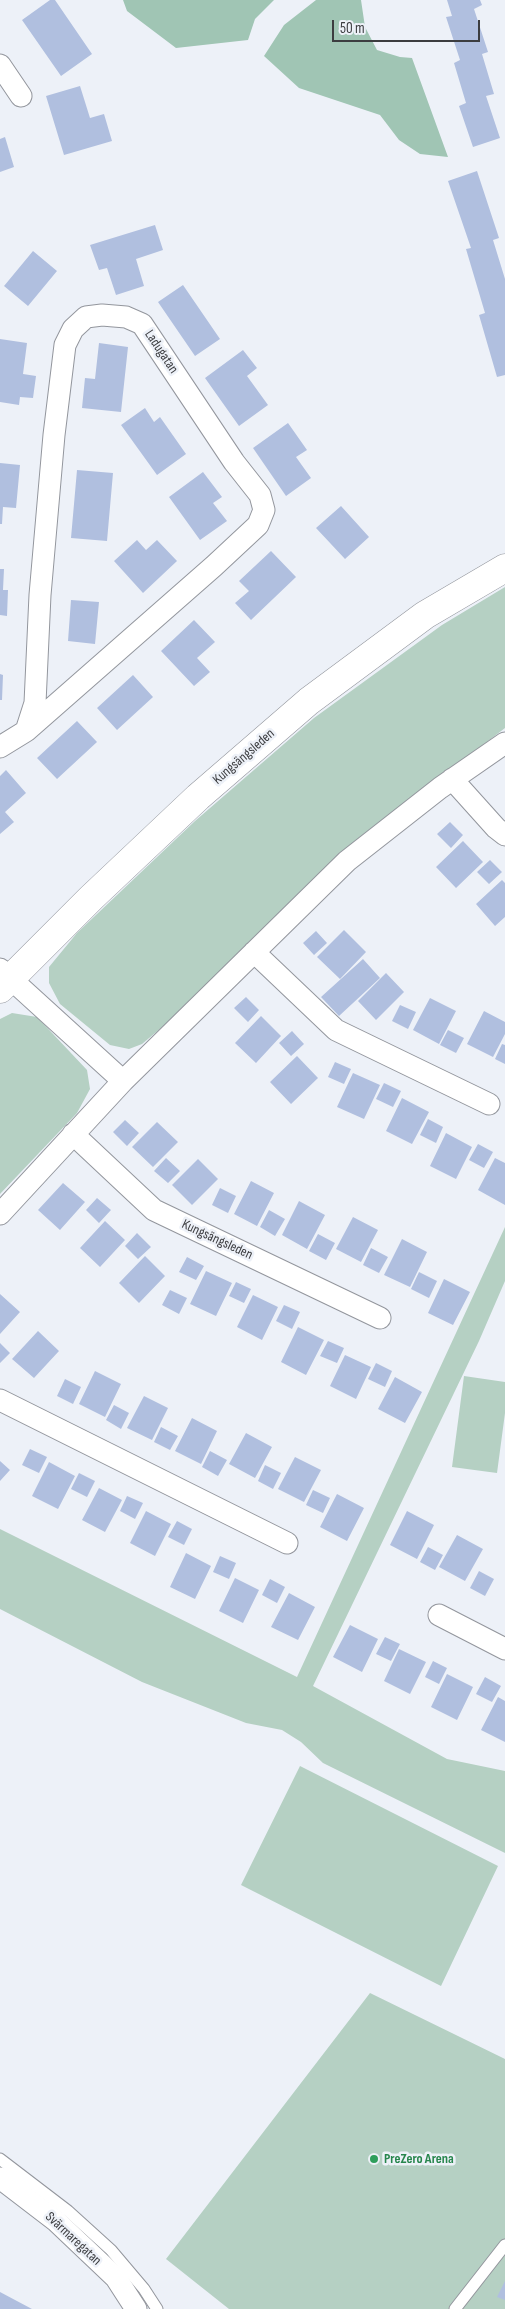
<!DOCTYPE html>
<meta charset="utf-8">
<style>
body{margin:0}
#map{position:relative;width:505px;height:2309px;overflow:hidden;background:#edf1f8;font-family:"Sofia Sans Condensed",sans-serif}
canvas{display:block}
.scale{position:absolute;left:332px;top:20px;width:148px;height:22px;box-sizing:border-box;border:2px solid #3c3d40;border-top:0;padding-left:6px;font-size:15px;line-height:18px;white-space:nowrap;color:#3c3d40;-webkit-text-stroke:4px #edf1f8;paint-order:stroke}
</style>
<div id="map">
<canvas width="505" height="2309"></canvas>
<div class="scale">50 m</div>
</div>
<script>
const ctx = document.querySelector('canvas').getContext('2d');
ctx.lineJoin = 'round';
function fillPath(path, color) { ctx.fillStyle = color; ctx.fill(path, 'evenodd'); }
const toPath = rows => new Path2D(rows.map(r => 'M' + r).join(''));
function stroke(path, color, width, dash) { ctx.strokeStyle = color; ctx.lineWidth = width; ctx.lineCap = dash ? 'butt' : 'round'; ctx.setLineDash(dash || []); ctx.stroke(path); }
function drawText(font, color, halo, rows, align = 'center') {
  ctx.font = font + ' "Sofia Sans Condensed",sans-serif'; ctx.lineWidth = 5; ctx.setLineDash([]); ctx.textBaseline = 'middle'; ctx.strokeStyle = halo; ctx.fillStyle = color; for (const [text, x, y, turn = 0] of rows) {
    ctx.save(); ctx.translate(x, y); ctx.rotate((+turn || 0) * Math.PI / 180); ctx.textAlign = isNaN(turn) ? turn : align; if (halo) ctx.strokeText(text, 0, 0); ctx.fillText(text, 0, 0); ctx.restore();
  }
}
fillPath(toPath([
 [505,587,505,728,333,861,167,1023,142,1044,129,1049,110,1045,60,1004,49,983,49,967,77,933,195,821,314,718,442,625],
 [12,1013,37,1017,87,1070,90,1089,77,1113,0,1194,0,1019],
 [505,1227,505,1281,479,1341,313,1686,447,1759,505,1771,505,1853,323,1763,301,1742,282,1730,246,1723,142,1682,0,1609,0,1529,297,1677],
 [464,1376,505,1382,505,1413,497,1473,452,1467],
 [300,1766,498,1866,441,1986,241,1885],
 [370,1993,505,2059,505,2309,229,2309,166,2259]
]), '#b5d0c3');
fillPath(toPath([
 [123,0,274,0,255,19,248,40,176,48,127,11],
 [316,0,361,0,365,27,377,50,400,57,412,58,448,157,420,154,399,140,380,115,299,88,264,56,284,25]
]), '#a0c5b4');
fillPath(toPath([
 [50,0,55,0,92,54,61,76,22,20],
 [447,0,480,0,482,5,474,9,488,52,482,54,494,94,486,96,500,138,473,147,459,106,466,103,454,63,460,60,446,17,452,16],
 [80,86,90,118,104,114,112,141,64,155,46,96],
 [5,137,14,167,0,172,0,139],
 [477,171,499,238,493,240,505,279,505,375,497,377,479,315,485,313,466,249,471,248,448,181],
 [155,225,163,250,136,259,144,286,116,295,107,268,99,270,90,245],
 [33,251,57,271,28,306,4,286],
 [183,285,220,339,195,356,158,302],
 [0,339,27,343,23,374,36,376,33,398,20,397,19,405,0,402],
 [99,343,128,347,121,412,82,408,85,378,95,379],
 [243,350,257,368,247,376,268,405,239,426,205,378],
 [145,408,154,422,160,417,186,454,157,475,121,425],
 [288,423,307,450,296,457,311,478,286,496,253,448],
 [0,463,20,465,16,508,3,507,2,524,0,524],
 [77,470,113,473,107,541,71,538],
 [203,472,222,497,213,503,227,521,200,540,169,497],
 [341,506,369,537,345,559,316,528],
 [137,540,146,550,157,540,177,561,143,593,114,561],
 [271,551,296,577,251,620,235,603,249,591,239,581],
 [0,569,4,569,3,590,8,590,7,616,0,615],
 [71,600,99,602,95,644,68,641],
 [194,620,215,642,197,658,210,672,194,686,161,651],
 [0,674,3,675,2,700,0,700],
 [133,675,153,697,117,730,97,708],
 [77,721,97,742,57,779,37,758],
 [6,770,26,793,5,812,14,822,0,834,0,776],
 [450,822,463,835,451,848,437,834],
 [463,841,483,862,456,888,436,867],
 [490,860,502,872,489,884,477,872],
 [502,880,505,883,505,917,495,926,476,904],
 [344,930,366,952,340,979,317,957],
 [316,931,327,943,314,955,303,943],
 [363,959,380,978,339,1016,321,997],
 [386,973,404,992,376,1020,358,1001],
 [246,997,259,1010,248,1022,234,1008],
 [430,998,456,1011,439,1044,413,1030],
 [400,1005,416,1012,408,1029,392,1021],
 [484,1011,505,1022,505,1034,493,1057,467,1044],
 [261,1016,281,1036,256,1063,235,1043],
 [448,1030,464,1038,456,1053,440,1045],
 [292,1031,304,1044,291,1056,279,1043],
 [502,1044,505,1045,505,1064,495,1059],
 [297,1056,318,1078,291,1104,270,1082],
 [335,1062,351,1069,344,1084,328,1077],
 [353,1073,380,1085,364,1119,337,1107],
 [384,1083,401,1091,393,1107,376,1099],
 [402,1098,429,1112,412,1144,386,1131],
 [428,1119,443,1127,436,1143,420,1135],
 [125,1120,139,1133,127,1146,113,1132],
 [157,1122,178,1142,153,1167,132,1147],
 [446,1133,472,1147,456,1179,430,1166],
 [478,1144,493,1152,484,1168,469,1160],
 [166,1158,180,1171,168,1183,154,1171],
 [495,1158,505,1163,505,1205,478,1190],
 [198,1159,218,1179,192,1205,172,1185],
 [251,1181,274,1193,257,1226,234,1214],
 [63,1183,85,1202,60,1230,38,1210],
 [220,1188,236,1196,228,1213,212,1205],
 [97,1198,111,1210,99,1223,86,1210],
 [299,1201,325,1215,307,1249,282,1235],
 [269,1210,285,1219,275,1236,260,1227],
 [353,1217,378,1230,361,1262,336,1249],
 [105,1221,125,1240,100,1267,80,1248],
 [137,1233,151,1247,138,1259,125,1246],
 [318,1234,335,1243,326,1260,309,1251],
 [402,1239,427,1252,410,1287,384,1275],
 [371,1248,388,1257,379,1273,363,1265],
 [145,1256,165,1276,139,1303,119,1283],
 [187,1257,204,1266,196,1280,179,1272],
 [206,1271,232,1283,216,1316,190,1304],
 [419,1272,437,1281,429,1298,411,1289],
 [444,1279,470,1292,453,1325,428,1313],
 [236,1282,251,1289,244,1303,229,1296],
 [170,1290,187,1298,179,1314,162,1305],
 [0,1294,20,1312,0,1334],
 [253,1295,278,1307,262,1340,237,1327],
 [284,1305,300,1312,292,1329,276,1321],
 [298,1327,324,1340,306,1375,281,1362],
 [38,1331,59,1351,34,1378,12,1359],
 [328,1341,344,1348,337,1363,320,1356],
 [0,1343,10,1353,0,1363],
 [345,1355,371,1367,356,1399,330,1386],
 [376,1363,392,1371,385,1387,368,1379],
 [95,1371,121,1384,105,1417,79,1404],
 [395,1377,422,1392,405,1423,378,1409],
 [65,1379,81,1387,73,1404,57,1396],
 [144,1396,168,1408,152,1440,127,1428],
 [114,1405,129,1413,121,1429,106,1420],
 [192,1418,217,1431,201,1464,175,1451],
 [161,1427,178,1436,170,1450,154,1442],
 [246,1433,272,1447,255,1478,229,1464],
 [30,1449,47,1457,39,1473,22,1465],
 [210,1451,227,1460,218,1476,202,1467],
 [295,1457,321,1470,304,1502,278,1489],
 [0,1461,10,1470,0,1481],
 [49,1462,75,1476,58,1509,32,1496],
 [265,1465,281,1473,273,1489,258,1481],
 [79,1473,95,1481,87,1497,71,1489],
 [99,1488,122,1500,105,1532,82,1520],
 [313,1490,330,1498,323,1513,306,1505],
 [337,1494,364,1508,347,1541,320,1527],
 [127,1496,143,1503,135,1519,120,1511],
 [146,1511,171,1524,155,1556,130,1543],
 [407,1511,434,1525,417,1559,390,1545],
 [177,1521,192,1529,184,1545,168,1537],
 [457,1535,483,1549,465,1581,439,1567],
 [428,1547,443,1555,435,1570,420,1562],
 [186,1553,211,1566,195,1599,170,1587],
 [220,1556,236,1563,229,1579,213,1572],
 [479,1571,494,1579,485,1596,470,1588],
 [235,1578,259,1590,243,1623,219,1611],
 [270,1579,285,1587,277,1603,262,1595],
 [289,1593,315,1607,298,1640,271,1627],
 [350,1625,378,1639,362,1672,333,1657],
 [385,1637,400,1644,391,1661,376,1654],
 [399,1649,426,1662,410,1694,384,1681],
 [433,1661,447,1668,439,1684,425,1677],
 [447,1674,473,1687,457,1720,431,1707],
 [485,1677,501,1686,492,1702,476,1694],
 [498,1697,505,1701,505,1742,481,1730],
 [505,2281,505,2300,497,2297],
 [0,2292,32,2309,0,2309]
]), '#b0bfdf');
const service = toPath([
 [0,2159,68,2211,111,2250,144,2289,157,2309],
 [455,2309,505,2245]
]);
const minor = toPath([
 [0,65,21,96],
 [0,747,26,731,35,703,40,595,54,435,65,345,73,329,86,317,102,315,126,317,142,324,234,462,260,495,264,510,258,525,214,566,26,731],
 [452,779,496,828,505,835],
 [254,952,336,1030,489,1104],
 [0,969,123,1081],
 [73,1134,154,1210,380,1318],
 [0,1214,123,1081,347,861,440,788,505,743],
 [0,1400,287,1543],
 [439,1615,505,1649],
 [0,2178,56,2221,116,2278,136,2309]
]);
const secondary = toPath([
 [0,989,91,898,198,797,309,701,425,615,505,568]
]);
stroke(service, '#93969d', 13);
stroke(minor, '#93969d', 23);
stroke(secondary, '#93969d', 29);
stroke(service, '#fff', 11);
stroke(minor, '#fff', 21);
stroke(secondary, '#fff', 28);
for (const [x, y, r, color] of [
 [374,2159,5,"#2e9e5b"]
]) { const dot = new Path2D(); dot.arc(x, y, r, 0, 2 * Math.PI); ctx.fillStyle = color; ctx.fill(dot); stroke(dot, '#edf1f8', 2); }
drawText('14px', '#3c3d40', '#edf1f8', [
 ["Ladugatan",161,352,56],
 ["Kungsängsleden",244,757,-41],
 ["Kungsängsleden",217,1240,25],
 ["Svärmaregatan",73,2239,43]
]);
drawText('bold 14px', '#27864d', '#edf1f8', [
 ["PreZero Arena",384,2159]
], 'left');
</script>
